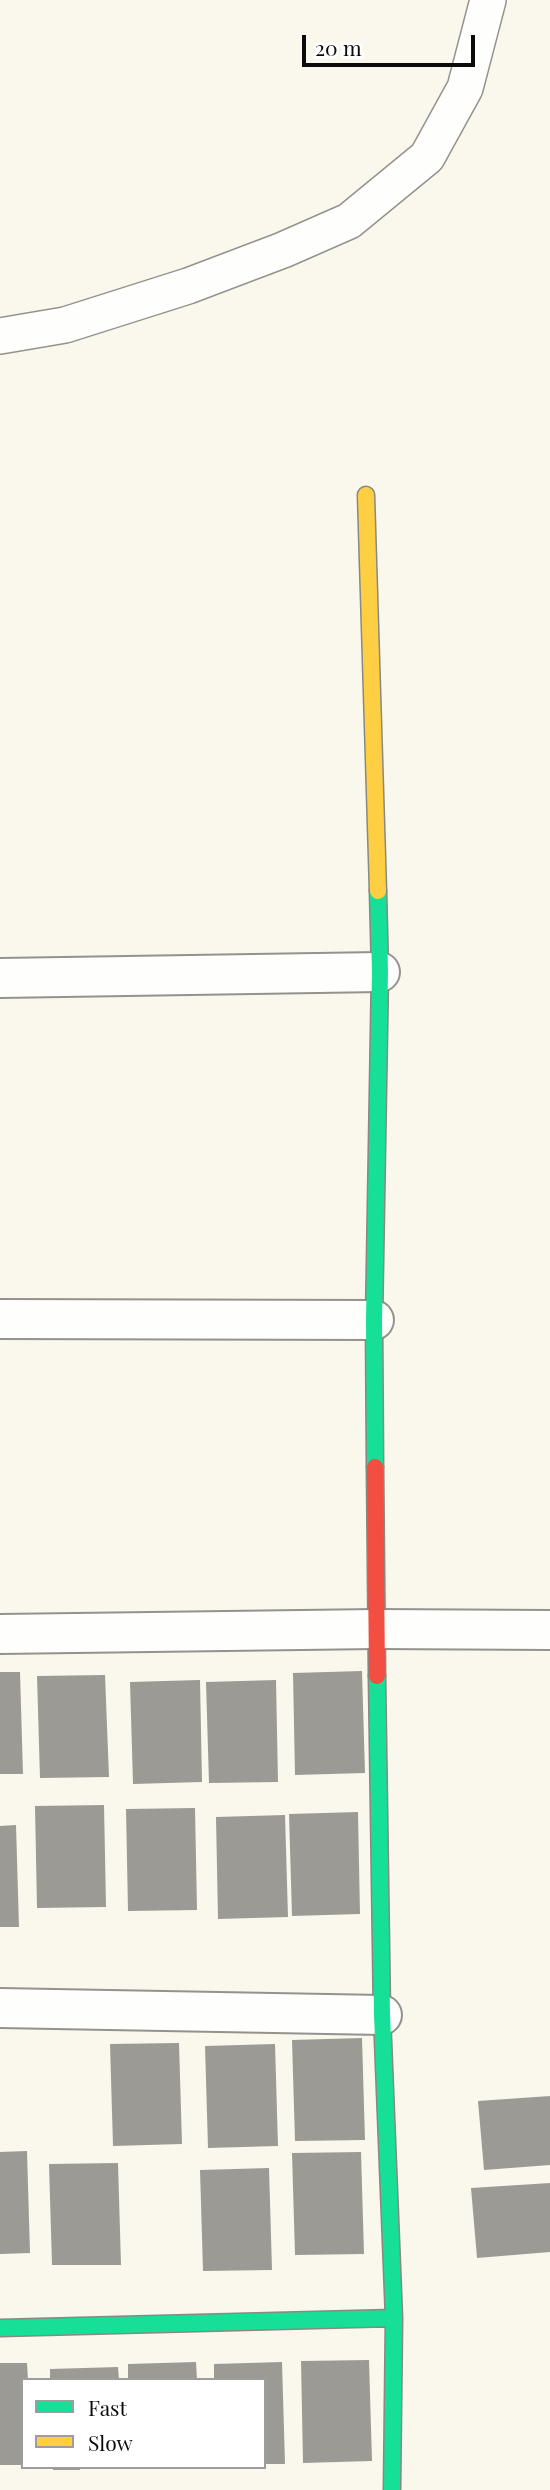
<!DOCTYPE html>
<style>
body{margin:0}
#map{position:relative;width:550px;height:2490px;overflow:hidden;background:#faf8ed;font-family:"Playfair Display",serif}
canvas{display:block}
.legend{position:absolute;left:21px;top:2378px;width:245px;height:91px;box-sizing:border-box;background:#fff;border:2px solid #9d9d9d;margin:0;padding:9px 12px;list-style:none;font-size:21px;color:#0b0b0b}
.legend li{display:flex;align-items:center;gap:14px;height:35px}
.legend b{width:35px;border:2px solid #9d9d9d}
.scale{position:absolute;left:302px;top:35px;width:173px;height:32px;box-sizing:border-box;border:4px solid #0b0b0b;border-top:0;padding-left:9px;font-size:21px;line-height:24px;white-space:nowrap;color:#0b0b0b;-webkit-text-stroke:5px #fff;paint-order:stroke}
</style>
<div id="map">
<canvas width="550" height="2490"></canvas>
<ul class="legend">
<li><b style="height:9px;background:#16e098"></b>Fast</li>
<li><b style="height:9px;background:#ffcf43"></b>Slow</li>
</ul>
<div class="scale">20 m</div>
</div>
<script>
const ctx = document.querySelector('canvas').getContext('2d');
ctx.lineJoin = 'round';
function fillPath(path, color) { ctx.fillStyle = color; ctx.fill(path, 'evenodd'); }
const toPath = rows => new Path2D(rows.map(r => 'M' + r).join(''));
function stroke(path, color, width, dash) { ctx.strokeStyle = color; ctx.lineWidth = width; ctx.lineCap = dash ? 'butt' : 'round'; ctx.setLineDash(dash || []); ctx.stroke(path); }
fillPath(toPath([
 [362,1671,365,1773,295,1775,293,1673],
 [0,1672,20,1672,23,1774,0,1774],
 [105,1675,109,1777,40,1778,37,1676],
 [200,1680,202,1782,133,1784,130,1682],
 [276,1680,278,1782,209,1783,206,1682],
 [104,1805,106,1907,37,1908,35,1806],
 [195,1808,197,1910,128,1911,126,1809],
 [358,1812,360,1914,292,1916,289,1814],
 [285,1815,288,1917,218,1919,216,1817],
 [16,1825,19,1927,0,1927,0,1826],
 [362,2038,365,2140,295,2141,292,2040],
 [179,2043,182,2144,113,2146,110,2044],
 [275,2044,278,2146,208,2148,205,2046],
 [550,2096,550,2165,484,2170,478,2101],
 [27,2151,30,2253,0,2254,0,2152],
 [361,2152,364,2254,295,2255,292,2153],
 [118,2163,121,2265,52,2265,49,2164],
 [269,2168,272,2270,203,2271,200,2170],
 [550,2183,550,2252,477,2258,471,2188],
 [369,2360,372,2461,303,2463,301,2361],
 [196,2362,197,2380,128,2380,128,2364],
 [282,2362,285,2464,264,2464,264,2380,214,2380,214,2364],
 [0,2363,27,2363,28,2380,23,2380,23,2465,0,2465],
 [118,2367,119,2380,50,2380,50,2369],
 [53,2467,80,2467,80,2470,53,2470]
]), '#9c9a94');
const lane = toPath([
 [0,336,65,325,188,286,283,250,349,221,427,157,465,88,488,0]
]);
const street = toPath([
 [0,978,380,972],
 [0,1319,374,1320],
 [0,1634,376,1629,550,1630],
 [0,2008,382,2015]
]);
const fast = toPath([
 [375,1467,374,1320,380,972,378,891],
 [377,1676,382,2015,394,2318,392,2490],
 [0,2328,394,2318]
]);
const slow = toPath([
 [366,495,378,891]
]);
const jam = toPath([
 [375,1467,377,1676]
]);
stroke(lane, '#93928d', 38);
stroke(street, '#93928d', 42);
stroke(fast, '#898883', 19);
stroke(slow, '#898883', 19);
stroke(jam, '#898883', 19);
stroke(lane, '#fefefc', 35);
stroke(street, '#fefefc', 38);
stroke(fast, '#16e098', 16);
stroke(slow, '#ffcf43', 16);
stroke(jam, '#f24e42', 16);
</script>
